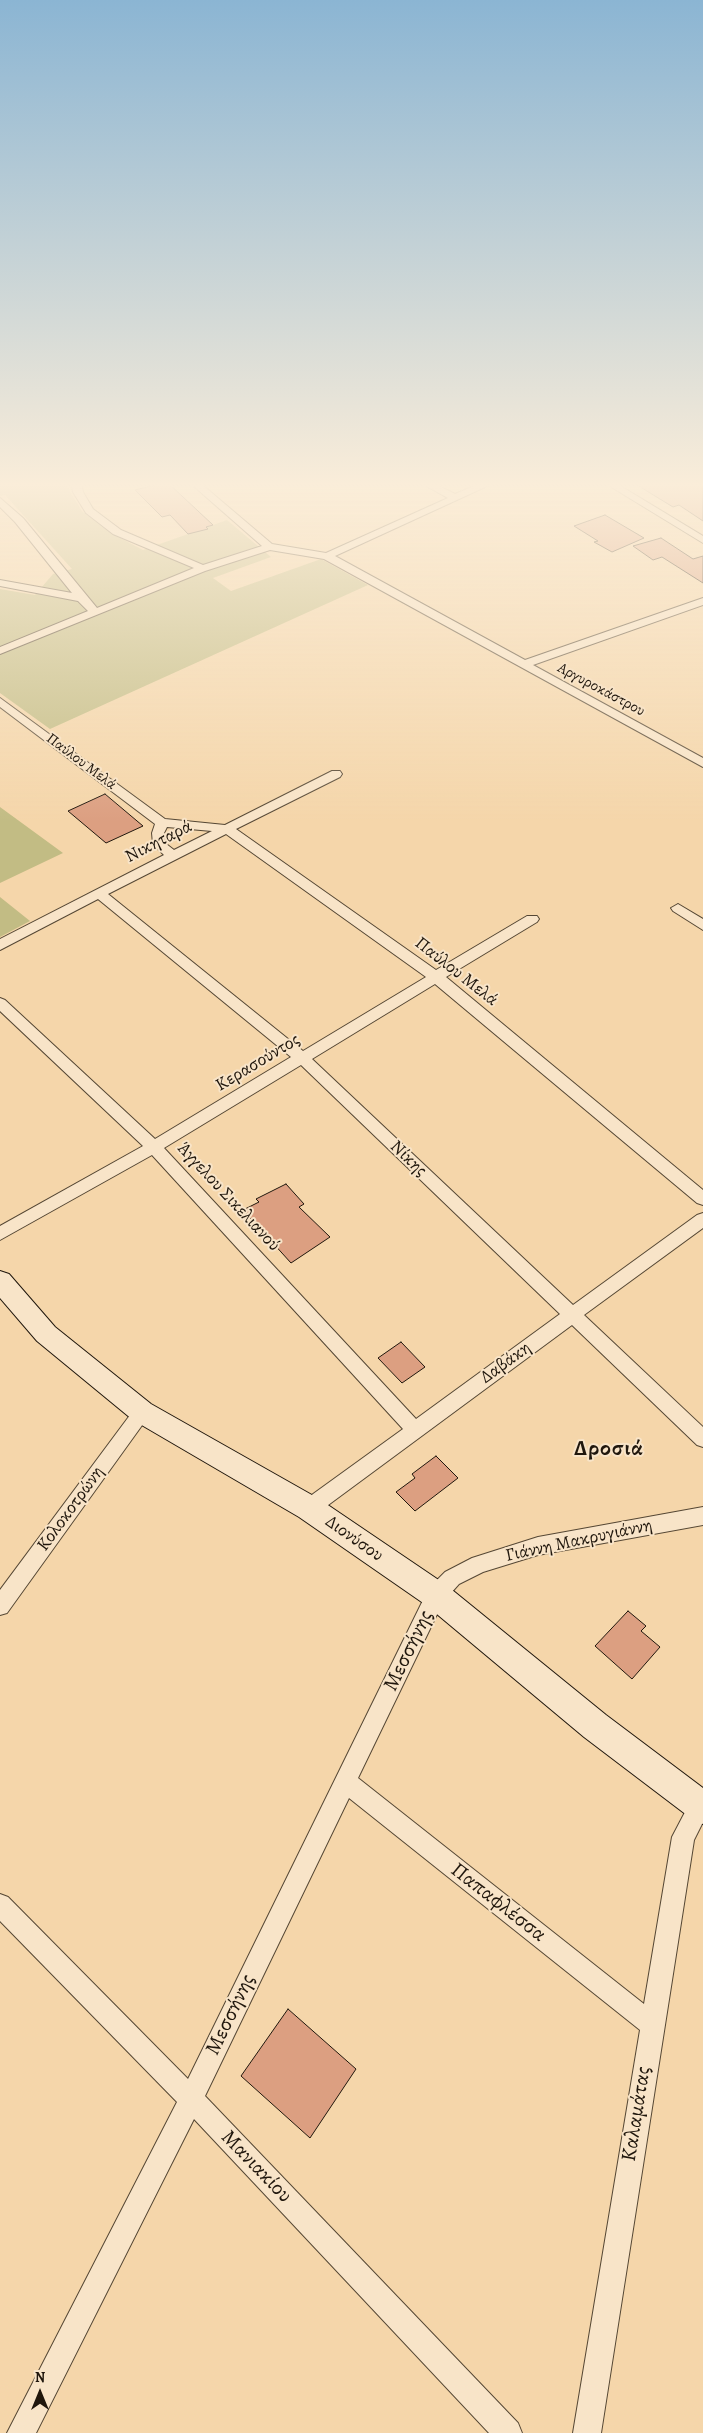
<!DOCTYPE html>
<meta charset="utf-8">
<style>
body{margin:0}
#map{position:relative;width:703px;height:2433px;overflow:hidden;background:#f5d6aa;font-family:Alegreya,serif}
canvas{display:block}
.north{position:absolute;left:15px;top:2368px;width:50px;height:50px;-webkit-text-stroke:4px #f8e4c8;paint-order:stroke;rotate:0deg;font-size:14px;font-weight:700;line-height:20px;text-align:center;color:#20170d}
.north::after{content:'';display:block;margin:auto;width:18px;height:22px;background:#20170d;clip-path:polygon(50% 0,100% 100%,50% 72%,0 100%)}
</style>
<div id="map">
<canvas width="703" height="2433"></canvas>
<div class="north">N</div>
</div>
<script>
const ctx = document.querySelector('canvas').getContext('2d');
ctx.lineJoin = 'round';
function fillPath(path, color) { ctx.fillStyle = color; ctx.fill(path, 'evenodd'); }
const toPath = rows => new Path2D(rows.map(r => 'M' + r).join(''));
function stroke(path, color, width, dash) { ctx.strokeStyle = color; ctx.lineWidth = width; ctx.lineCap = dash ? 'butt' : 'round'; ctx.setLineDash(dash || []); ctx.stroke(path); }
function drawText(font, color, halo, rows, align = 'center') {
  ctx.font = font + ' Alegreya,serif'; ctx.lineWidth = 4; ctx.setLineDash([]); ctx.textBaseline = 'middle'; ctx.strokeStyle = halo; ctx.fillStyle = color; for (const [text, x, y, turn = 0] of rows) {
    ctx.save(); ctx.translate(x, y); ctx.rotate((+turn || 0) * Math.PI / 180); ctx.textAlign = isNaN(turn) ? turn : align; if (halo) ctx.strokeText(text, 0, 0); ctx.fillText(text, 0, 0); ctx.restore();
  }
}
fillPath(toPath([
 [0,482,64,482,82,511,109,532,143,550,227,520,271,557,213,578,231,591,321,559,368,585,50,729,0,693,0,589,35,595,53,574,72,569,5,495,0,496],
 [0,807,63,853,0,883],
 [0,897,30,921,0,937]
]), '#c2bc84');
const building = toPath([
 [167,482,213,525,206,527,208,529,188,534,170,515,162,517,135,490,167,482],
 [632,482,703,482,703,521,679,505,673,507,632,482],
 [605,515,644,538,612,552,594,542,598,541,574,526,605,515],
 [661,538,693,559,703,556,703,583,662,557,653,560,633,546,661,538],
 [105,794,143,826,106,843,68,811,105,794],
 [286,1184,304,1204,299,1207,330,1237,291,1263,243,1210,259,1202,256,1199,286,1184],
 [401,1342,425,1367,402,1383,378,1358,401,1342],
 [436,1456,458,1478,415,1511,396,1492,415,1478,412,1474,436,1456],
 [628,1611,646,1626,641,1631,660,1647,632,1679,595,1646,628,1611],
 [288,2009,356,2069,310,2138,241,2076,288,2009]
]);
fillPath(building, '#dc9f81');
stroke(building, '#20170d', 1);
const minor = toPath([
 [71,482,81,482,83,492,93,509,121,530,203,565,262,546,189,482,199,482,272,544,326,553,448,498,419,482,431,482,455,494,484,482,496,482,335,556,525,660,703,598,703,605,533,665,703,758,703,767,324,559,270,550,205,571,0,654,0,647,88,611,78,601,0,586,0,580,72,593,15,522,0,507,0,498,23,518,97,608,194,568,113,534,86,513,73,492,71,482],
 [603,482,614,482,703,536,703,543,603,482],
 [0,698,165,819,225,825,332,771,340,771,342,774,340,777,236,829,436,970,527,916,537,916,539,919,537,922,446,977,703,1190,703,1205,697,1203,435,984,312,1059,573,1305,697,1215,703,1213,703,1228,584,1315,703,1427,703,1447,697,1445,572,1325,316,1514,309,1517,302,1514,300,1508,302,1502,403,1429,152,1155,0,1240,0,1226,143,1146,0,1011,0,998,5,1000,155,1139,291,1057,98,899,0,950,0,939,164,855,153,844,152,833,155,824,0,707,0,698],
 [167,827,212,831,174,850,165,843,164,833,167,827],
 [226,834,426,977,303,1051,108,894,226,834],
 [301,1065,560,1314,416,1419,164,1148,301,1065],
 [678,904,703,919,703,930,673,911,671,908,678,904],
 [142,1404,148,1407,151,1412,148,1417,7,1613,0,1615,0,1590,136,1407,142,1404],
 [703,1507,703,1525,538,1555,483,1572,459,1584,443,1602,358,1778,644,2004,672,1837,695,1793,703,1790,703,1822,694,1840,601,2433,573,2433,640,2030,349,1798,205,2096,518,2423,522,2433,489,2433,194,2119,36,2433,7,2433,177,2102,0,1921,0,1894,8,1897,188,2079,429,1588,445,1572,472,1558,538,1537,703,1507]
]);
const secondary = toPath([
 [0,1271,9,1274,55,1327,151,1404,319,1499,446,1585,606,1715,703,1788,703,1824,692,1819,584,1737,426,1605,299,1517,133,1420,37,1341,0,1298,0,1271]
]);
stroke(minor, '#554734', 2);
stroke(secondary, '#20170d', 2);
fillPath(minor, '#f8e4c8');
fillPath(secondary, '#f8e4c8');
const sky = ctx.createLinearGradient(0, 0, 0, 822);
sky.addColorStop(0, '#8bb5d3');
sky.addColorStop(0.59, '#faedd9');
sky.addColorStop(1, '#faedd900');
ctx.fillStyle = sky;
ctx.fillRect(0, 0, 703, 822);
drawText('15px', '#20170d', '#f8e4c8', [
 ["Αργυροκάστρου",601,690,28],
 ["Παύλου Μελά",81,762,37]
]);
drawText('18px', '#20170d', '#f8e4c8', [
 ["Νικηταρά",159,842,-27],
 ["Παύλου Μελά",456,972,38],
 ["Κερασούντος",258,1063,-31],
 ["Νίκης",408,1159,44],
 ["Άγγελου Σικελιανού",228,1197,47],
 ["Δαβάκη",506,1363,-36],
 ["Κολοκοτρώνη",71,1509,-54],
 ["Διονύσου",354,1539,35],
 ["Γιάννη Μακρυγιάννη",579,1541,-12]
]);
drawText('21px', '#20170d', '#f8e4c8', [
 ["Μεσσήνης",409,1651,-64],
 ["Παπαφλέσσα",498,1903,38],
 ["Μεσσήνης",231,2015,-64],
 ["Καλαμάτας",637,2114,-81],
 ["Μανιακίου",256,2167,46]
]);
ctx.letterSpacing = '1px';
drawText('bold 22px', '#20170d', '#f8e4c8', [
 ["Δροσιά",609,1450]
]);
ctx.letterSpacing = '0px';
</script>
